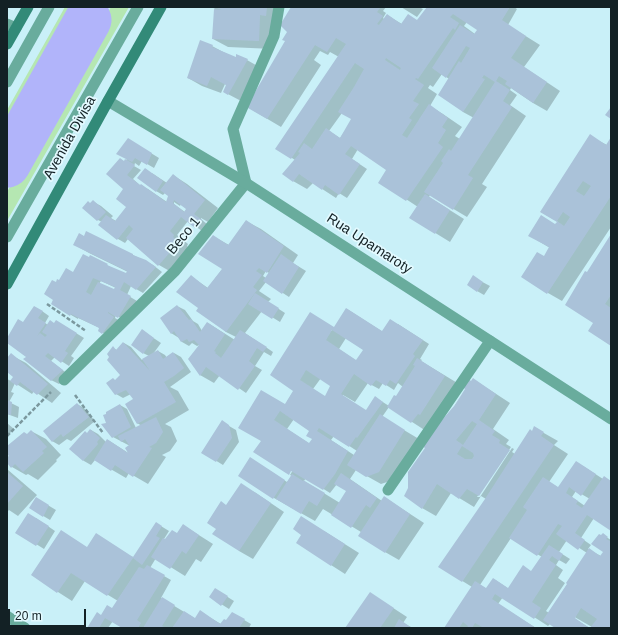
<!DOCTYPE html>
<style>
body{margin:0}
#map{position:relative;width:618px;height:635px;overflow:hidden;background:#c9f0f8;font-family:Helvetica,sans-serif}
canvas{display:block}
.frame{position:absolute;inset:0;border:8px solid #132125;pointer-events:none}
.scale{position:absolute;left:8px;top:609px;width:78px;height:18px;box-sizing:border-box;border:2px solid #132125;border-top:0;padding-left:5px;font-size:12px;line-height:14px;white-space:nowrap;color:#132125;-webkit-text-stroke:3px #e3faff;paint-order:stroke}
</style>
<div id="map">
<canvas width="618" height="635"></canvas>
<div class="frame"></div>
<div class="scale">20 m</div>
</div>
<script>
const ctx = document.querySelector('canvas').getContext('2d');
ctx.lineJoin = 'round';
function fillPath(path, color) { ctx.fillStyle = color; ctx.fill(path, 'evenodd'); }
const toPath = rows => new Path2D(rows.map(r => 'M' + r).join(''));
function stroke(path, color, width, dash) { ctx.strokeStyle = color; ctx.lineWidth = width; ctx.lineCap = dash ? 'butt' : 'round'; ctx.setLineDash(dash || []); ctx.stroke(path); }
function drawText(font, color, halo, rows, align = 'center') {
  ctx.font = font + ' Helvetica,sans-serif'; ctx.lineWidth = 3.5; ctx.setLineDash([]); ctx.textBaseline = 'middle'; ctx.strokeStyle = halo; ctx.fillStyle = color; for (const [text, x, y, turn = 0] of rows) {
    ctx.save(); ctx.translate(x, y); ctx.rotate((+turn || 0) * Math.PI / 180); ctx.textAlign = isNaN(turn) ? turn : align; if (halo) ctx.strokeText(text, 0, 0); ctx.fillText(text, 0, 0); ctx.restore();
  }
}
fillPath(toPath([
 [65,7,78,7,7,134,7,110],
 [111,7,129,7,7,221,7,192]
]), '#b5e7b2');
fillPath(toPath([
 [212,7,275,7,273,49,228,47,213,39,215,9],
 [292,7,386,7,383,11,386,13,383,18,384,19,387,15,402,24,418,21,428,7,514,7,517,9,508,25,540,45,524,67,560,91,547,111,533,103,511,88,510,90,517,95,510,105,526,116,482,184,487,187,467,217,430,195,429,197,464,219,450,242,411,218,418,207,380,182,388,170,358,149,352,159,367,169,347,198,339,193,336,198,313,183,307,189,293,181,295,160,277,148,339,57,330,52,328,55,320,51,314,60,321,65,281,127,249,108,286,41],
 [467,22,478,30,475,34,464,26],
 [442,74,449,79,463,112,474,118,460,139,455,136,462,127,443,114,430,106,437,94,428,88,430,85,433,87],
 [342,113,353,119,340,138,329,131],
 [401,7,419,7,423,9,417,17],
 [212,46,227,54,236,58,247,60,261,68,243,102,224,92,227,85,225,84,221,93,202,86,188,78],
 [590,136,607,145,611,139,611,227,562,301,548,293,544,257,550,248,530,236,556,225,558,222,541,212],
 [128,139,159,158,154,168,142,161,139,166,135,163,134,166,141,170,133,179,141,186,148,189,167,202,169,196,165,193,163,195,156,191,152,173,167,183,173,175,187,184,218,208,208,222,201,218,201,219,208,225,202,231,188,221,177,235,188,244,187,246,192,251,173,273,159,265,128,239,125,243,118,239,102,222,98,220,91,204,94,202,101,206,113,216,111,218,116,221,127,207,124,189,124,162,127,159],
 [174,202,180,206,181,204,188,209,185,212,174,204],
 [246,221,261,229,298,255,293,263,306,271,289,297,266,282,259,291,271,299,268,302,285,313,280,322,262,311,245,333,273,352,271,356,264,352,255,366,262,370,246,393,220,375,214,383,200,375,202,344,197,346,192,343,189,346,182,342,179,338,171,333,177,306,185,310,193,321,198,324,202,331,208,323,235,340,236,337,226,332,199,308,192,277,208,288,223,268,213,236,229,245],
 [266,271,269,273,266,278,263,276],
 [611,236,611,345,595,322,588,273],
 [75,245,133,255,153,265,162,272,143,293,131,286,127,295,137,301,125,321,116,315,115,318,120,321,109,337,99,330,100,328,78,318,78,319,52,304,57,283,74,273,90,257,127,275,128,272,89,253],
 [101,281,116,288,114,290,99,284],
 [473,277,490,286,484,295,477,291],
 [347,309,383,332,398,324,429,344,420,359,422,360,421,361,459,384,426,431,389,407,382,417,419,439,393,480,381,484,356,470,350,479,382,501,384,497,424,523,399,560,385,552,361,532,323,509,315,521,274,498,264,467,287,482,292,476,290,475,293,470,262,441,239,427,285,405,294,390,271,375,335,328],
 [346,338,364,350,357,361,339,349],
 [321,378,332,386,325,397,313,389],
 [368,383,379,389,383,383,394,390,398,383,403,387,396,397,389,406,375,397,369,413,343,397,343,395,355,402],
 [294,419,311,430,313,439,310,444,287,429],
 [334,436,357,451,354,455,331,440],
 [306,478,330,493,337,484,347,491,340,503,304,481],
 [42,311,49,316,45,323,48,325,55,324,63,325,84,338,71,356,74,358,69,366,55,357,51,361,69,375,59,384,51,380,27,356,7,342,7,340,24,323],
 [149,335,161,343,153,354,158,351,165,355,167,358,174,353,181,357,191,372,170,387,178,391,189,410,165,424,171,427,177,441,170,451,162,455,166,457,148,484,129,473,126,478,95,460,91,465,84,461,70,449,91,430,98,434,106,442,108,440,130,454,130,446,113,437,107,424,120,405,127,409,136,428,142,426,137,423,135,399,131,394,123,398,116,394,115,381,122,375,113,348,117,350,124,343,131,347,142,360,149,356,143,353],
 [11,355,26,363,61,393,52,403,34,391,32,394,15,383,11,392,14,393,9,402,19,407,18,418,7,414,7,379,11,381,15,377,7,371,7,358],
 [473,379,487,388,510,403,493,429,509,440,506,444,511,447,477,497,480,497,512,448,514,449,512,452,515,454,535,428,558,441,554,445,568,454,549,482,559,488,583,466,603,479,611,482,611,529,594,518,581,538,591,545,588,549,601,556,603,553,602,537,603,535,611,540,611,628,592,628,592,627,571,615,570,616,590,628,557,628,550,624,548,626,503,597,498,604,536,628,485,628,483,626,482,628,445,628,472,587,440,567,486,499,481,496,474,507,451,493,436,516,422,508,455,405],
 [576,491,590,499,585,506,572,497],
 [511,538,542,557,532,572,509,589,494,579,487,589,480,585],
 [567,540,587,553,549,613,546,611,565,583,558,578,563,570,556,565,559,560,566,564,570,559,559,552],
 [77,404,84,408,95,421,71,441,67,439,59,445,52,441],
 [7,423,14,429,7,436],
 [229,426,236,430,239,442,223,465,202,452],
 [31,431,46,439,61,455,56,460,57,461,38,480,28,474,26,475,12,467,7,462,7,459,10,456,7,453,7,447,28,435],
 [7,469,37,495,18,516,9,510,7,512],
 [241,485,256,493,284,512,253,559,239,551,227,506],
 [36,498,56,510,50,520,30,508],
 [36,518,55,531,44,549,17,532],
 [156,523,169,531,164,539,166,540,178,534,183,525,213,544,201,562,196,559,185,576,156,558,150,568,171,580,161,598,196,619,201,612,221,624,226,622,232,613,251,624,249,628,123,628,113,621,108,628,88,628,97,614,105,618,118,601,85,581,72,601,58,592,32,575,88,548,134,557],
 [324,531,359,553,345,574,331,565,302,534],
 [215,589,234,601,229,609,210,597],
 [384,602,407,617,403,623,413,628,347,628]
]), '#0003');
stroke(toPath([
 [7,164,88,20]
]), '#b1b4fa', 47);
fillPath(toPath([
 [214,7,267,7,266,16,260,15,259,41,212,39,214,9,222,10],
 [291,7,378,7,380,8,377,12,383,16,377,24,379,25,387,14,401,24,408,14,417,20,427,7,510,7,502,20,526,36,511,58,547,82,533,103,505,84,507,81,499,76,496,81,510,90,503,101,512,107,468,175,473,178,453,210,424,192,443,163,441,161,449,149,451,151,495,82,484,75,482,78,485,79,463,112,438,95,459,61,461,63,470,48,466,46,446,78,432,68,460,25,474,34,477,30,453,14,450,17,459,23,455,30,453,28,418,79,416,78,415,79,424,85,413,101,419,104,409,118,412,120,402,135,407,138,429,104,448,118,442,127,446,130,438,143,443,147,406,201,378,183,386,170,351,146,345,154,360,164,339,195,325,185,322,190,299,174,293,182,282,174,300,153,298,152,304,143,312,149,326,128,340,138,351,119,338,112,354,87,364,69,355,63,291,159,275,149,346,44,336,38,327,52,315,45,267,119,248,108,248,104,285,41,282,40,287,32,280,25],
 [386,58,401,68,400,70,385,60],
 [200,40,213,45,212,47,236,57,236,54,248,59,228,95,223,92,226,85,211,77,207,86,187,78],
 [611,107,611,119,605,115],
 [590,134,606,145,611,137,611,196,547,294,521,277,537,252,544,256,549,247,528,236,541,215,555,224,557,222,540,212],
 [583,181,591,186,584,196,576,191],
 [563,212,570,217,564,226,557,221],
 [128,138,152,153,147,165,135,158,132,162,116,154],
 [120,158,124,161,125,159,135,165,127,175,140,185,141,184,166,202,168,196,160,190,173,174,205,200,194,214,202,220,195,228,181,217,170,231,174,235,173,237,179,242,158,266,126,238,133,229,129,225,117,240,98,225,106,215,115,221,126,207,116,199,123,189,106,174],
 [174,200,186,209,184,212,173,203],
 [145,168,163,181,156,192,137,178],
 [425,194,450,210,435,234,409,218],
 [93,200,106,212,97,221,82,208,88,201,90,203],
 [246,220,284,246,267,273,259,268,256,271,262,275,253,287,257,290,226,332,196,311,198,308,176,292,191,275,207,288,222,269,198,254,213,235,228,245],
 [86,231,133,254,133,255,146,260,156,267,136,290,124,282,120,290,131,296,118,318,108,312,108,313,114,317,102,334,98,331,99,328,71,314,70,316,51,304,53,300,44,294,52,280,56,282,57,279,59,280,66,268,73,272,83,254,89,257,90,255,108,264,107,265,126,273,127,271,125,270,73,245,79,233,84,236],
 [93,278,115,287,114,289,98,282,91,295,86,292],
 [611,234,611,295,605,304,611,308,611,346,588,331,593,323,565,305,585,271,587,272],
 [281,254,299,267,282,294,263,281],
 [473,275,483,282,477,292,467,285],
 [255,293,279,308,272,319,248,304],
 [177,305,189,320,191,319,200,332,207,322,225,334,214,351,216,352,215,353,221,358,240,330,267,347,263,352,257,348,249,361,255,366,238,390,206,367,200,376,188,359,199,345,194,340,189,342,187,339,181,342,174,331,171,334,160,318],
 [34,306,43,311,38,318,46,323,37,336,40,333,45,337,47,335,42,332,50,320,54,323,56,320,77,333,65,351,68,353,61,363,48,353,45,356,63,370,51,381,23,359,26,357,7,343,7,338,18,319,23,322],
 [346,308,382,331,390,319,423,340,413,354,415,356,396,384,390,380,386,386,376,380,371,386,354,374,341,394,366,410,375,396,383,402,357,438,356,437,349,447,319,428,317,431,348,451,335,474,323,490,291,471,289,475,253,452,261,441,238,428,261,390,285,404,293,391,270,375,310,312,334,327],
 [332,330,363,350,356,360,326,340],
 [306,370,330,386,325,396,300,380],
 [280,411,309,431,306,436,312,439,309,443,274,420],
 [142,329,154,338,143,354,131,345],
 [123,342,150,371,142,359,158,350,163,359,173,352,184,368,174,376,164,382,176,402,137,424,125,404,133,399,126,390,115,395,106,383,113,378,115,380,120,375,107,360,109,357,107,354,113,346,116,350],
 [11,353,48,384,37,395,20,382,17,386,10,381,13,377,7,372,7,358],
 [417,358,445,376,420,415,418,414,411,423,387,407,394,395,396,396,415,366,413,365],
 [467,378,471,381,473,378,496,394,479,420,495,431,492,435,500,440,499,443,510,450,479,496,467,489,459,499,437,484,422,509,404,496,408,488,408,472,425,448,422,446,435,428,455,405,465,389,462,386],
 [472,421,477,424,463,445,456,440],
 [462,446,473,453,474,456,472,459,465,459,457,454],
 [7,400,12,402,11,415,7,414],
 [77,403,89,417,63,437,61,434,52,442,43,431],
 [120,404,131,427,112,438,101,424,106,423,103,415,106,414,106,412],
 [380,414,405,430,379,472,366,477,347,465],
 [156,417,163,432,156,443,149,447,152,448,133,477,115,465,111,471,94,460,107,439,128,453,125,448,129,445,125,439,121,442,118,436],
 [222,420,229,425,232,438,216,462,201,453],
 [534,426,544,432,541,436,554,445,462,582,438,567,485,499,530,429,532,431],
 [90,429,100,438,97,442,98,444,83,461,69,449,85,431,87,433],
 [31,430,47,447,42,451,44,453,23,472,15,464,11,468,7,463,7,457,9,456,7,454,7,446,24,432,27,434],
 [250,457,285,480,273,499,238,476],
 [576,461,596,474,581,496,569,487,566,493,578,501,576,504,582,508,604,476,611,481,611,531,587,515,575,533,585,540,578,550,556,534,562,526,558,524,537,556,509,538,527,510,523,507,543,477,558,487],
 [7,472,23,486,7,504],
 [341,473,377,498,370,508,366,505,351,528,331,515,346,491,334,484],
 [292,474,303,481,303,480,325,493,317,506,309,501,301,514,276,499],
 [241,483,271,503,239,551,212,534,216,529,207,523,221,501,226,505],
 [384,496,410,514,385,553,358,536],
 [36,497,49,505,43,517,29,508],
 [28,513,49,526,36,546,15,533],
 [301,516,345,544,331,566,296,543,301,535,293,529],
 [156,522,162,526,156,536,160,538,142,565,133,558,107,596,71,573,57,593,31,575,61,530,87,547,96,533,133,557],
 [183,524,199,535,186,554,182,551,170,569,151,557,163,538,165,539,172,530,177,533],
 [603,533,608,537,606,539,610,541,611,539,611,628,590,628,597,619,581,608,575,618,589,628,555,628,543,620,567,584,566,583,589,548,600,556,603,552,591,544,599,534,601,535],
 [549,545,563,554,559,561,552,556,549,560,556,565,532,602,541,608,534,619,495,594,492,599,536,628,484,628,475,623,472,628,467,628,468,626,463,622,459,628,444,628,475,581,486,588,493,578,508,588,523,565,531,571],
 [147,565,165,575,152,596,137,620,141,623,138,628,122,628,105,618,99,628,87,628,97,612,101,615,107,605,112,608,139,567,144,569],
 [215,588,228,596,221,606,209,597],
 [370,592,394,608,380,628,345,628],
 [162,597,175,605,162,626,166,628,143,628],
 [200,610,220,624,224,619,226,620,232,612,245,619,239,628,172,628,184,611,195,618],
 [399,619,412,628,394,628]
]), '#aac2d9');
stroke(toPath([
 [47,304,86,331],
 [75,395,103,433],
 [7,436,51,392]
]), '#7b989e', 2.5, [4, 2]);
stroke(toPath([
 [7,82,49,7],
 [7,237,138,7],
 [64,380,175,271,246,183,233,129,274,36,279,7],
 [388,490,490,341]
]), '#69ac9d', 11);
stroke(toPath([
 [7,24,16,28],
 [108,101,246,183,611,419],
 [7,616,25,628]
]), '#69ac9d', 11);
stroke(toPath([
 [7,44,28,7],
 [7,284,108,101,161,7]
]), '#328a78', 11);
drawText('14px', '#132125', '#e3faff', [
 ["Avenida Divisa",70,138,-61],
 ["Beco 1",184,236,-51],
 ["Rua Upamaroty",369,244,33]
]);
</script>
